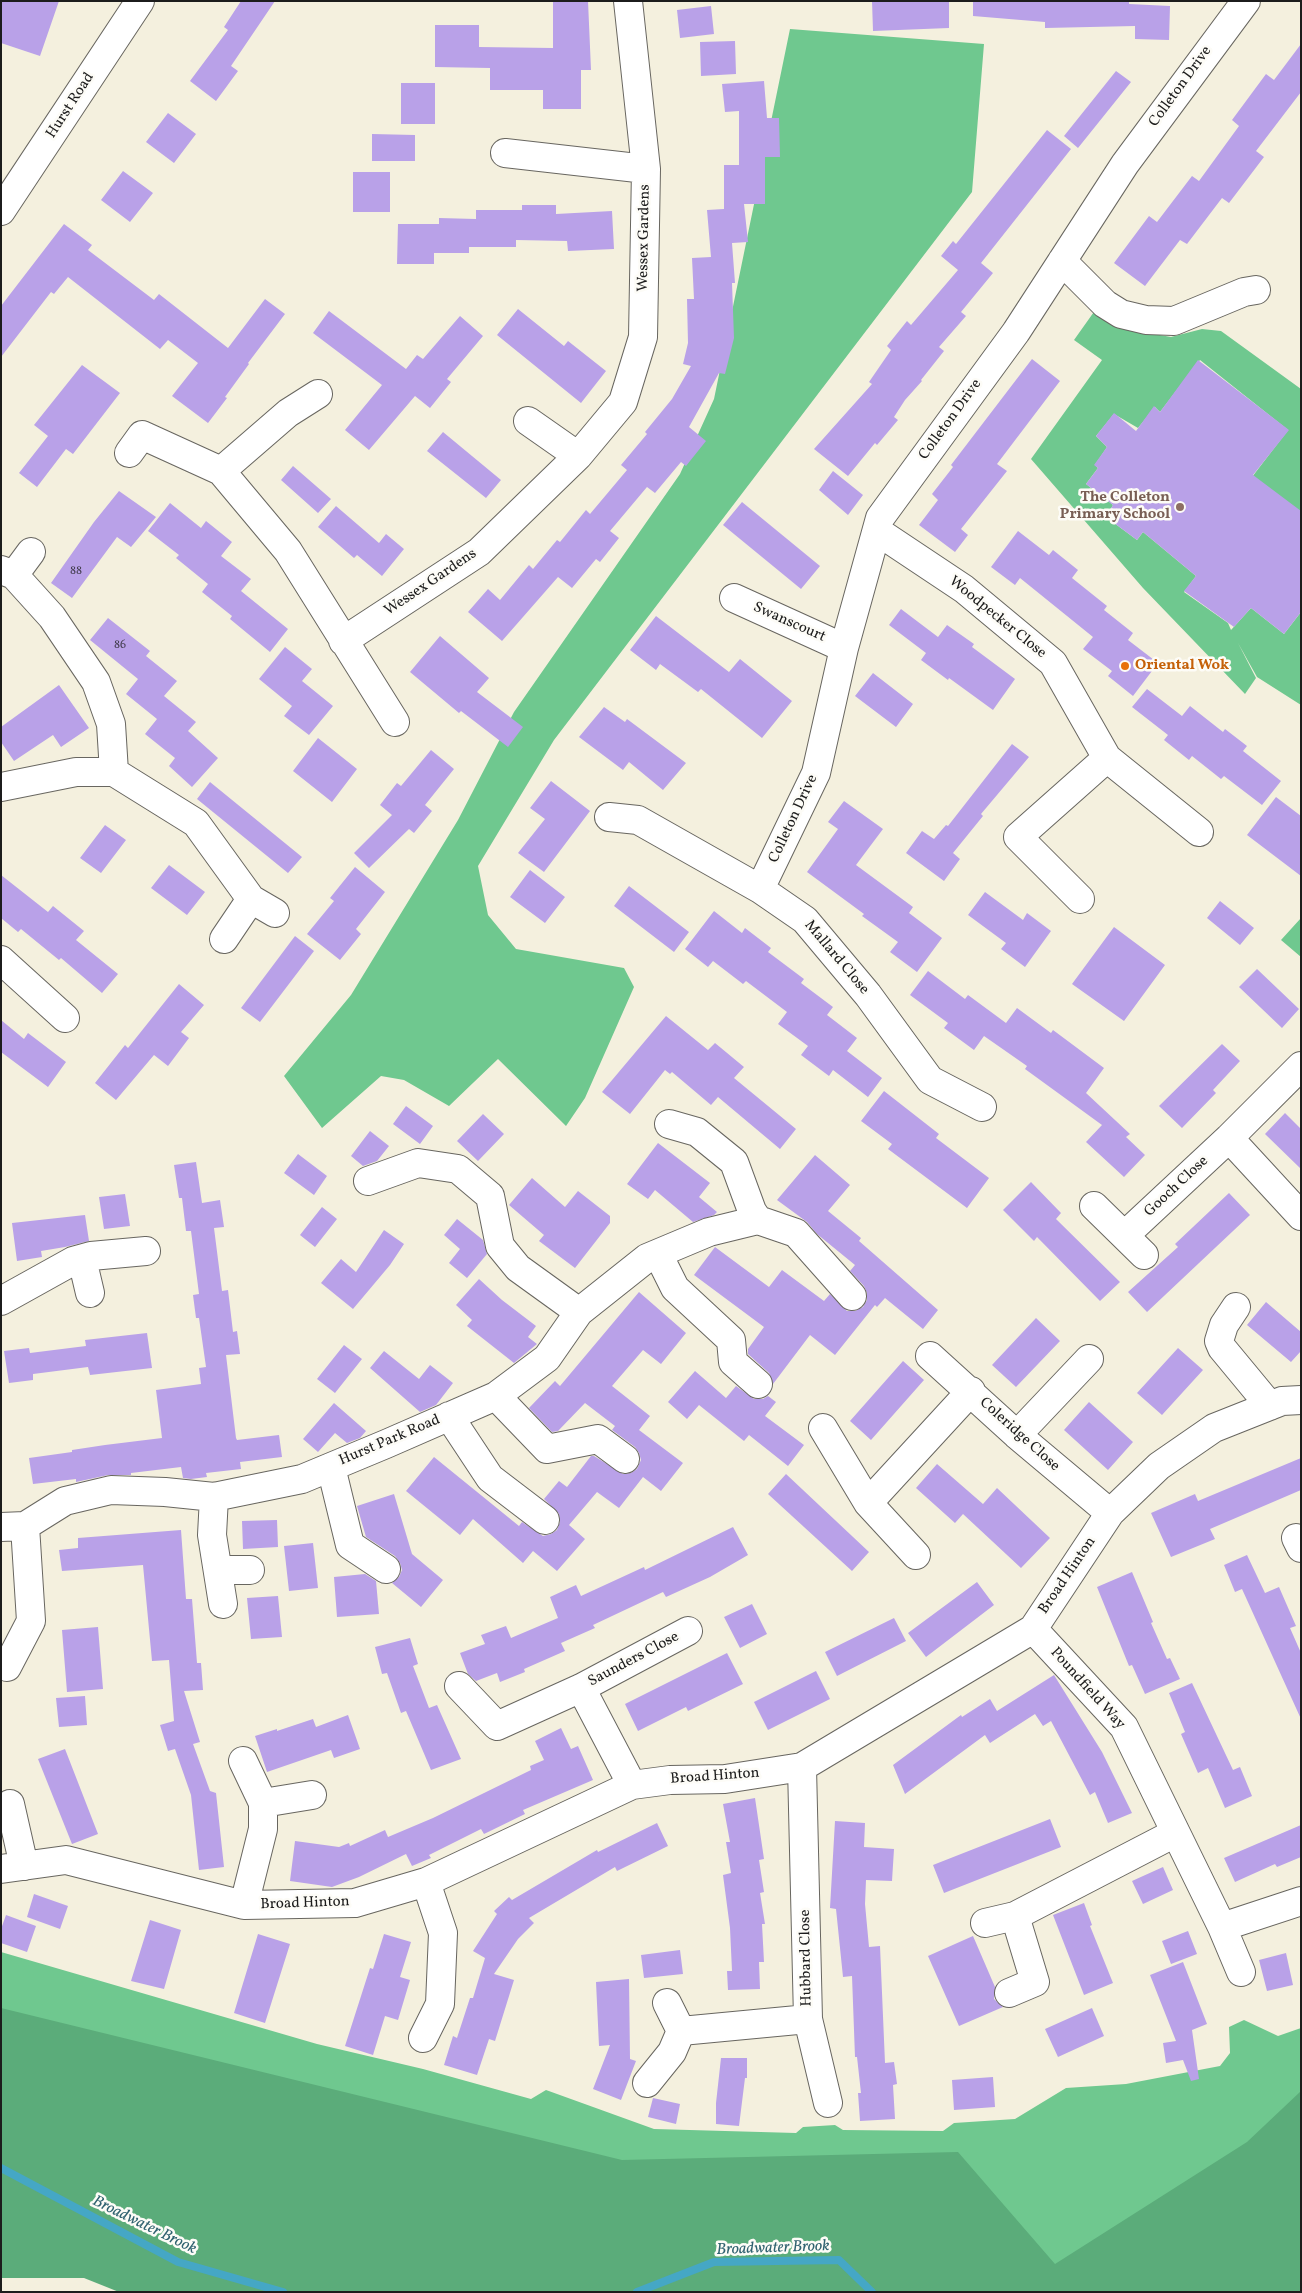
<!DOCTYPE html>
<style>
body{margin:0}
#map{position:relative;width:1302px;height:2293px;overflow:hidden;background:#f4f0de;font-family:Vollkorn,serif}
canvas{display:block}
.frame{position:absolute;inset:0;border:2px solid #1c1c1c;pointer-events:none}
</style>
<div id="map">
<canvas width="1302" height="2293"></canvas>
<div class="frame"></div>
</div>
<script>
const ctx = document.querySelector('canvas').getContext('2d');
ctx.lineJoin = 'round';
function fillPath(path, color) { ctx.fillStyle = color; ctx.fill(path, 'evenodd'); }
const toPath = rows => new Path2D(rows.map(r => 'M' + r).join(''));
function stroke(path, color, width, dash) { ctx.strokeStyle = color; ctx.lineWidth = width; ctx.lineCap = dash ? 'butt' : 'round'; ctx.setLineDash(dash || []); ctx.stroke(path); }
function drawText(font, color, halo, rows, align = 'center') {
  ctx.font = font + ' Vollkorn,serif'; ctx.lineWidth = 5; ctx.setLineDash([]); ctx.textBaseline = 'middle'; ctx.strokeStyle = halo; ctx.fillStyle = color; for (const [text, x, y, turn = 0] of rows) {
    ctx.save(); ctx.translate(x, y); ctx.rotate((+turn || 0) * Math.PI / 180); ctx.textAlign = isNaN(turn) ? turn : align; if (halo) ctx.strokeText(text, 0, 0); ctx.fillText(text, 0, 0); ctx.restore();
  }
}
fillPath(toPath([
 [790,29,984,44,972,192,554,740,478,866,488,915,516,949,624,968,634,987,585,1098,566,1126,498,1059,449,1106,404,1080,381,1076,322,1128,284,1076,351,995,458,820,514,712,680,474,714,399],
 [1096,309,1132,330,1171,337,1202,329,1221,331,1301,389,1301,512,1252,477,1288,430,1200,360,1160,412,1155,407,1138,428,1114,414,1096,436,1107,447,1095,465,1098,468,1086,484,1113,505,1106,517,1137,540,1143,532,1196,576,1184,592,1228,623,1231,630,1251,608,1284,634,1301,612,1301,705,1257,677,1238,643,1256,678,1245,694,1143,588,1031,459,1102,360,1074,340],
 [1301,918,1301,957,1281,940],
 [1,1952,317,2044,423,2069,531,2099,546,2090,654,2129,796,2133,803,2127,835,2125,843,2130,943,2131,954,2123,1015,2119,1066,2088,1126,2084,1220,2066,1230,2053,1229,2027,1244,2020,1278,2036,1301,2028,1301,2292,1,2194]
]), '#6fc88f');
fillPath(toPath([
 [1,2008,622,2160,958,2152,1055,2264,1247,2142,1301,2091,1301,2292,119,2292,84,2278,1,2278]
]), '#5bac7a');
stroke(toPath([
 [1,2168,178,2262,283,2292],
 [637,2292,714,2262,839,2260,872,2292]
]), '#45a7c5', 8);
fillPath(toPath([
 [1,1,59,1,40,56,1,43],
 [241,1,275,1,231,66,238,71,216,101,190,81,228,30,224,27],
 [553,1,588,1,591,70,581,70,581,109,543,109,543,90,490,90,490,68,435,67,435,25,479,25,479,47,553,48],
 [872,1,949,1,949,28,873,31],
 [973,1,1129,1,1129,4,1170,6,1169,40,1135,39,1135,26,1045,28,1045,22,973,16],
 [711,6,714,34,680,38,677,10],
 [735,41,736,74,701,76,700,42],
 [1301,44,1301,92,1256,151,1264,157,1229,203,1222,198,1187,244,1180,240,1145,286,1114,263,1149,216,1157,222,1192,176,1199,181,1239,126,1232,120,1266,74,1274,80],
 [1116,71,1131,82,1078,148,1064,136],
 [764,81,767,118,779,118,780,157,765,157,765,204,744,204,748,242,732,243,735,283,732,283,734,338,725,374,719,373,689,427,706,441,686,466,681,462,655,493,647,487,610,531,619,538,600,562,596,559,572,588,558,577,502,641,468,612,488,589,500,600,529,565,533,569,557,540,560,542,586,510,590,514,627,470,621,465,647,434,645,432,672,399,691,366,683,364,688,343,687,299,694,299,692,258,711,257,707,210,724,209,724,165,739,165,739,111,725,112,722,84],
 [401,83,435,83,435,124,401,124],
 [168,113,196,134,174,163,146,142],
 [1047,130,1071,149,981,263,993,273,961,312,966,316,939,347,944,351,921,380,922,381,905,400,894,417,898,420,877,445,875,443,848,476,814,449,872,384,869,382,891,350,887,346,907,321,911,325,958,270,941,256,953,241,956,244],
 [372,134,415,135,415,161,372,161],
 [123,171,153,193,130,222,101,200],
 [353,172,390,172,390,212,353,212],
 [522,205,556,205,556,214,612,211,614,249,568,251,567,241,516,240,516,247,469,247,469,253,434,253,434,264,397,264,398,224,439,224,439,218,476,219,476,210,522,210],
 [64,224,92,245,88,250,154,300,159,294,228,348,265,299,285,314,248,363,249,364,225,397,227,398,208,423,172,396,198,363,168,340,160,349,68,277,54,294,51,292,1,357,1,306],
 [518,309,564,346,568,341,606,371,581,403,497,335],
 [329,311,406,369,417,355,423,359,460,316,483,336,447,379,451,382,430,408,415,396,369,450,345,430,382,385,313,333],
 [1032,359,1060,381,997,464,1007,471,961,529,968,535,955,552,919,525,938,500,932,494,953,467,951,465],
 [1198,360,1289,430,1253,475,1301,511,1301,612,1284,634,1251,608,1234,627,1184,591,1196,576,1143,532,1137,540,1106,517,1113,505,1086,484,1098,468,1094,465,1107,447,1096,436,1114,413,1136,431,1154,406,1160,412],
 [82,365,120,393,73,454,66,449,37,487,19,473,48,436,34,425],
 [443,432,501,480,486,498,427,451],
 [293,466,331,499,318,513,281,480],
 [833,471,863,495,848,515,819,490],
 [119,491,156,517,131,547,117,537,72,598,51,583,94,522],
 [742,502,820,566,801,589,723,525],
 [170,503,201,528,206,521,232,542,221,556,251,579,241,591,288,629,270,652,230,619,232,616,202,592,208,584,176,558,179,555,148,531],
 [336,506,379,543,386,534,404,549,382,576,357,555,354,558,318,527],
 [1018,531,1049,555,1053,550,1078,570,1072,578,1107,606,1104,610,1133,633,1128,640,1158,663,1133,696,1108,676,1112,671,1083,649,1093,637,1020,578,1015,585,991,567],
 [901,609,938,637,947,625,974,644,972,647,1015,679,993,710,949,678,948,680,921,660,926,653,889,625],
 [656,616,729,672,740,659,792,701,762,738,701,689,698,692,660,664,656,670,630,650],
 [108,618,150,651,146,656,177,681,164,696,196,722,188,731,218,758,192,787,169,766,175,758,145,734,157,719,126,694,138,679,90,640],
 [440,636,489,678,477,692,523,727,508,747,461,711,459,713,410,672],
 [285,647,312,669,302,681,333,706,309,735,284,716,292,706,259,679],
 [873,673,913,704,896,727,855,696],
 [59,685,89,728,61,747,53,735,14,761,1,742,1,727],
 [1147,689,1182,716,1190,706,1223,732,1225,729,1247,746,1243,751,1281,781,1262,805,1224,776,1221,779,1192,756,1189,760,1164,740,1168,735,1132,707],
 [604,707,625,722,627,719,686,763,663,790,629,762,623,770,579,737],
 [318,738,357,769,332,802,293,771],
 [1012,744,1029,757,981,814,983,816,953,853,960,859,944,881,906,853,922,831,934,839,946,825,948,826],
 [431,750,454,769,425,805,432,811,414,833,409,829,369,868,354,853,392,815,380,805,397,783,401,786],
 [551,781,590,811,544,872,518,853,545,819,530,808],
 [210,782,302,857,288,873,197,799],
 [1276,797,1301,816,1301,876,1247,835],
 [844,801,883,829,856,865,913,907,909,913,942,938,917,972,890,952,898,942,862,916,864,914,807,872,838,829,828,822],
 [105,825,126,840,101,873,80,858],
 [169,865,205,892,187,915,151,888],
 [355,867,385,892,356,929,361,934,340,960,307,934,334,901,330,898],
 [530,870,565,897,545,923,510,897],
 [1,875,48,912,53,906,84,931,76,940,118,974,102,993,61,958,59,960,21,929,18,932,1,918],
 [629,886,689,932,674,952,614,906],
 [985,892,1023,920,1027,913,1051,931,1025,967,1001,949,1006,943,968,915],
 [1220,901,1254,928,1240,945,1207,918],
 [714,911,742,933,745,928,771,948,768,952,804,979,801,983,833,1007,827,1015,857,1038,847,1051,882,1078,868,1097,833,1070,829,1076,801,1055,808,1046,778,1024,787,1012,746,981,743,984,713,961,708,967,685,949],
 [1114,927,1165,965,1124,1021,1072,984],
 [295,936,314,951,260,1022,241,1008],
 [1257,969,1299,1009,1282,1028,1239,987],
 [928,971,965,999,968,995,1006,1023,1017,1008,1051,1033,1053,1030,1104,1068,1086,1093,1130,1134,1126,1137,1145,1155,1124,1177,1086,1142,1102,1125,1025,1069,1027,1066,984,1036,974,1050,944,1028,948,1023,910,995],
 [179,984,204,1005,181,1032,189,1038,168,1066,154,1055,116,1100,95,1083,125,1045,128,1048],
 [666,1016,708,1050,715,1043,744,1067,734,1078,796,1129,780,1149,718,1097,711,1105,672,1072,670,1074,665,1070,630,1114,602,1092],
 [1,1020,24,1039,28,1033,66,1062,48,1087,1,1052],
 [1222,1044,1240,1061,1213,1090,1216,1093,1182,1128,1159,1106],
 [884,1091,939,1134,936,1138,989,1178,967,1208,888,1149,892,1144,861,1121],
 [406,1106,433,1126,420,1144,393,1124],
 [1285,1113,1301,1129,1301,1169,1265,1134],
 [483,1114,504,1134,478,1161,457,1141],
 [370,1131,389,1146,377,1161,363,1166,351,1156],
 [658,1143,710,1183,699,1197,717,1212,714,1215,693,1222,655,1190,648,1199,627,1184],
 [298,1154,327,1176,314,1195,284,1173],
 [815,1155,850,1185,828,1211,861,1238,859,1241,938,1310,923,1329,885,1298,877,1307,875,1305,835,1355,810,1335,773,1384,769,1373,748,1354,748,1349,764,1327,694,1275,715,1247,769,1287,782,1270,824,1301,830,1294,847,1311,855,1311,863,1307,867,1300,867,1293,864,1286,850,1271,855,1265,817,1234,807,1222,777,1200],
 [196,1162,202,1203,220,1200,224,1227,214,1228,222,1291,228,1290,233,1332,237,1331,240,1354,226,1355,236,1438,237,1440,279,1435,282,1457,240,1462,241,1469,206,1473,207,1477,191,1479,183,1478,181,1467,131,1473,131,1475,108,1475,76,1482,76,1479,33,1484,29,1458,72,1452,72,1450,105,1445,162,1438,156,1390,201,1384,199,1368,206,1367,199,1318,196,1318,193,1295,199,1294,191,1231,186,1231,182,1198,179,1198,174,1165],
 [532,1178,565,1207,578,1191,610,1216,610,1223,575,1268,539,1241,544,1235,509,1205],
 [1031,1182,1061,1213,1056,1219,1120,1282,1100,1301,1037,1237,1034,1241,1003,1210],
 [1229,1193,1250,1215,1147,1312,1128,1292,1178,1247,1175,1244],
 [125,1194,130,1226,104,1229,99,1197],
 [322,1207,337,1219,315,1247,300,1235],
 [85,1215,89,1241,65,1247,41,1251,42,1257,17,1261,12,1223],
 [457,1219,483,1240,487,1254,467,1278,449,1263,460,1249,444,1235],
 [384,1230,404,1244,390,1265,353,1309,321,1283,341,1259,356,1272],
 [479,1279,502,1300,536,1326,528,1337,537,1344,514,1363,467,1326,472,1320,456,1305],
 [639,1292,686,1333,661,1364,643,1350,612,1386,650,1416,639,1430,683,1463,661,1491,643,1477,619,1508,597,1492,569,1525,585,1539,557,1571,533,1551,523,1563,473,1519,460,1535,406,1491,434,1457,519,1526,522,1522,543,1536,551,1534,557,1530,560,1522,559,1514,544,1499,559,1481,567,1487,591,1456,594,1456,623,1474,631,1473,637,1469,641,1460,639,1453,635,1447,612,1430,615,1426,585,1403,558,1431,552,1432,529,1408,555,1381,560,1386],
 [1266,1302,1301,1332,1301,1351,1291,1362,1247,1325],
 [1036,1318,1060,1341,1016,1387,992,1365],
 [147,1333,152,1368,90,1375,88,1367,33,1374,33,1380,9,1383,4,1351,29,1348,30,1353,86,1346,85,1340],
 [344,1345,362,1359,335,1393,317,1379],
 [1178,1348,1203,1370,1162,1415,1137,1393],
 [384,1351,419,1379,430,1365,453,1383,436,1405,420,1412,370,1368],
 [903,1361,924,1380,871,1440,850,1421],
 [695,1371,726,1398,736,1386,754,1399,763,1399,768,1396,776,1402,765,1416,804,1445,788,1466,749,1435,744,1441,699,1405,687,1419,668,1402],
 [1089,1402,1133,1442,1108,1470,1064,1430],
 [334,1403,366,1431,360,1438,347,1443,335,1433,318,1452,303,1439],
 [1301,1458,1301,1490,1210,1529,1215,1539,1171,1557,1151,1513,1195,1494,1198,1501],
 [937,1464,983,1504,997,1488,1050,1538,1021,1568,963,1514,955,1523,916,1488],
 [786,1474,869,1552,852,1571,768,1494],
 [394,1494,412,1554,443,1580,421,1607,392,1583,399,1577,402,1570,400,1563,395,1556,366,1537,357,1506],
 [277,1520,278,1547,243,1549,242,1521],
 [733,1527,748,1555,710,1577,666,1597,663,1592,593,1625,595,1628,561,1643,565,1651,524,1669,525,1672,500,1682,497,1673,476,1681,468,1674,460,1653,485,1644,481,1635,506,1626,511,1638,558,1618,550,1597,576,1585,581,1596,644,1567,645,1570],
 [181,1530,186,1599,192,1599,197,1663,201,1663,203,1690,184,1691,200,1742,193,1744,210,1791,216,1793,224,1867,199,1870,191,1795,175,1749,168,1751,160,1725,174,1721,169,1660,152,1661,143,1565,62,1571,59,1550,78,1548,78,1538],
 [313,1543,318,1588,289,1591,284,1546],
 [1247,1555,1265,1593,1279,1587,1296,1626,1290,1628,1301,1653,1301,1719,1242,1589,1235,1592,1224,1565],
 [1132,1572,1153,1622,1151,1623,1167,1659,1170,1658,1180,1679,1145,1694,1132,1665,1129,1666,1097,1587],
 [365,1574,376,1581,379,1614,337,1617,334,1577],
 [977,1582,994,1605,926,1657,908,1633],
 [278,1596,282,1637,251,1639,247,1598],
 [752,1604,767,1634,740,1648,724,1617],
 [894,1618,906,1641,837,1676,825,1652],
 [98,1627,103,1689,67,1692,62,1630],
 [410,1638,418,1664,413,1666,429,1708,437,1705,461,1759,431,1770,406,1711,401,1713,387,1673,382,1674,375,1647],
 [727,1653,743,1684,688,1711,686,1707,638,1731,625,1704],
 [816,1671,830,1699,768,1730,754,1702],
 [1054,1675,1102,1752,1132,1813,1108,1823,1095,1792,1090,1795,1051,1721,1043,1726,1035,1714,990,1743,985,1735,905,1794,893,1765,961,1715,962,1717,990,1699,997,1711],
 [1192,1683,1233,1770,1240,1767,1252,1796,1225,1808,1208,1768,1198,1773,1181,1734,1185,1732,1169,1693],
 [85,1696,87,1725,59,1727,56,1698],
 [348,1715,360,1749,334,1758,331,1750,267,1772,255,1736,277,1729,277,1731,313,1719,316,1727],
 [561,1728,571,1749,578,1746,593,1780,523,1810,525,1814,484,1834,481,1829,429,1855,431,1858,412,1866,406,1854,359,1877,332,1887,290,1881,295,1841,339,1847,349,1843,350,1846,385,1830,388,1837,433,1818,531,1770,530,1766,544,1760,535,1741],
 [65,1749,98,1834,72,1844,38,1759],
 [755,1798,764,1859,759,1860,764,1892,760,1893,765,1924,762,1924,764,1962,759,1962,760,1989,728,1990,727,1971,732,1971,730,1928,723,1875,731,1873,726,1842,730,1842,723,1804],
 [1050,1819,1061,1847,944,1893,933,1865],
 [835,1821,865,1823,864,1847,894,1849,892,1881,866,1880,865,1904,869,1947,880,1946,885,2063,894,2062,897,2084,893,2085,895,2119,860,2121,858,2093,861,2093,857,2057,855,2057,852,1976,843,1977,836,1909,830,1908],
 [657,1823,668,1846,617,1871,615,1867,529,1918,534,1923,518,1939,494,1974,514,1980,495,2041,489,2039,477,2075,444,2065,453,2036,457,2038,470,1998,473,1998,485,1958,473,1951,497,1914,494,1911,509,1897,512,1900,597,1850,598,1852],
 [1301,1825,1301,1857,1277,1867,1275,1864,1235,1882,1224,1858],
 [1163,1867,1173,1890,1143,1904,1132,1881],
 [34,1894,68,1906,60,1929,27,1917],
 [1084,1903,1092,1925,1090,1926,1113,1983,1084,1995,1053,1915],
 [6,1915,36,1926,27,1952,1,1943,1,1929],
 [150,1920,181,1930,164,1989,131,1981],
 [1188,1931,1197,1954,1171,1964,1162,1941],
 [258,1934,290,1944,265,2023,234,2013],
 [384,1934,411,1942,400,1977,410,1980,398,2020,385,2016,373,2055,345,2046,370,1968,373,1969],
 [973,1936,995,1987,994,1999,1003,2007,959,2026,928,1956],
 [680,1950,683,1974,644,1978,641,1955],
 [1286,1953,1293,1985,1267,1991,1259,1960],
 [1183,1962,1207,2024,1192,2030,1199,2079,1191,2081,1183,2060,1166,2063,1163,2043,1176,2041,1150,1975],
 [629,1979,630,2059,636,2061,621,2100,593,2089,610,2045,599,2046,596,1982],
 [1092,2008,1104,2036,1058,2057,1045,2029],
 [721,2058,747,2058,747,2078,745,2078,739,2126,716,2124,716,2103],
 [993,2077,995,2107,954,2110,952,2080],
 [653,2098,680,2104,676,2124,648,2117]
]), '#b9a1e8');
const minor = toPath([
 [505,153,646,169],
 [1062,261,1105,304,1121,314,1146,320,1174,321,1244,292,1256,290],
 [528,421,578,456],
 [129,453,142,435,221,471,288,413,318,394],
 [221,471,288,551,395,722],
 [877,531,964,589,1053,663,1107,758,1199,832],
 [1,570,14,575,52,617,96,682,111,724,114,772],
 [14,575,31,552],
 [734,598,844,648],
 [343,641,479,552,578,456,623,402,643,337,646,169,628,1],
 [1,787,76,772,114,772,196,823,251,899,275,913],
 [609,817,638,820,760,889,805,920,868,995,930,1080,982,1107],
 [760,889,816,773,844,648,880,518,1016,332,1125,164,1246,1],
 [1080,899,1018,837,1107,758],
 [224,939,251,899],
 [1,960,65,1018],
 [669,1124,697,1132,734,1162,752,1211,758,1220],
 [1229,1138,1301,1216],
 [368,1181,418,1163,458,1169,490,1196,500,1246,518,1268,579,1312],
 [1094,1206,1144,1255],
 [1125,1235,1229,1138,1301,1066],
 [658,1254,675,1288,731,1340,733,1362,758,1384],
 [82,1259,90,1293],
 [1,1301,73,1261,91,1256,146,1251],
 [1236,1307,1224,1325,1219,1341,1222,1348,1270,1406],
 [930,1356,1017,1435,1110,1513],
 [496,1396,547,1449,598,1439,625,1459],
 [449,1416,490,1478,545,1520],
 [823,1428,868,1503,916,1555],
 [1017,1435,1089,1359],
 [331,1467,350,1545,386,1569],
 [214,1497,212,1535,223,1604],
 [868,1503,971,1391],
 [1,1527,25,1526,65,1501,111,1490,165,1492,214,1497,302,1479,386,1444,496,1396,547,1358,579,1312,647,1258,709,1232,758,1220,796,1233,852,1296],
 [1296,1538,1301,1548],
 [218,1570,250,1570],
 [1033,1629,1124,1727,1222,1927,1241,1972],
 [7,1667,31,1621,25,1526],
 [459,1686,497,1726,581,1688,688,1631],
 [581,1688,632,1785],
 [243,1761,263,1803,263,1829,244,1905],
 [263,1803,312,1795],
 [10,1804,24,1866],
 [1,1869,66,1860,244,1905,355,1903,426,1882,632,1785,670,1780,725,1779,802,1767,1033,1629,1110,1513,1159,1466,1214,1428,1282,1401,1301,1400],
 [985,1923,1015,1916],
 [1222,1927,1301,1901],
 [1009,1993,1035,1982,1015,1916,1175,1833],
 [667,2003,681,2031],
 [808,2019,828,2103],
 [423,2038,440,2004,443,1933,426,1882],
 [647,2083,672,2052,681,2031,808,2019,802,1767]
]);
const major = toPath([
 [1,211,140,1]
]);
stroke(minor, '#686660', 30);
stroke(major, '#686660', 30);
stroke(minor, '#fff', 28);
stroke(major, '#fff', 28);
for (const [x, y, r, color] of [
 [1180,507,5,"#8d6e63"],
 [1125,666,5,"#e8710a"]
]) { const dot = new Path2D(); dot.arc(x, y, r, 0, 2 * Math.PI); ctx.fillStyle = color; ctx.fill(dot); stroke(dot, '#fdfcf7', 2); }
drawText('12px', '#433d4f', null, [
 ["88",76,572],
 ["86",120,646]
]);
drawText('15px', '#1c1c1c', '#fdfcf7', [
 ["Colleton Drive",1181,87,-54],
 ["Hurst Road",71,106,-57],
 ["Wessex Gardens",645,238,-89],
 ["Colleton Drive",951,420,-54],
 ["Wessex Gardens",431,583,-34],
 ["Woodpecker Close",997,618,39],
 ["Swanscourt",789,623,24],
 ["Colleton Drive",794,819,-65],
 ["Mallard Close",836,958,50],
 ["Gooch Close",1177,1187,-43],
 ["Coleridge Close",1019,1435,42],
 ["Hurst Park Road",390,1441,-23],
 ["Broad Hinton",1068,1576,-56],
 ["Saunders Close",634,1660,-28],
 ["Poundfield Way",1087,1689,48],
 ["Broad Hinton",715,1777,-4],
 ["Broad Hinton",305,1904,-2],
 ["Hubbard Close",807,1958,-91]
]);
drawText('bold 15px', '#785e54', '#fdfcf7', [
 ["The Colleton",1170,498],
 ["Primary School",1170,515]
], 'right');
drawText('bold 15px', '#c56008', '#fdfcf7', [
 ["Oriental Wok",1135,666]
], 'left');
drawText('italic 16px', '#306270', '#fdfcf7', [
 ["Broadwater Brook",144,2226,26],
 ["Broadwater Brook",773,2249,-2]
]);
</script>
